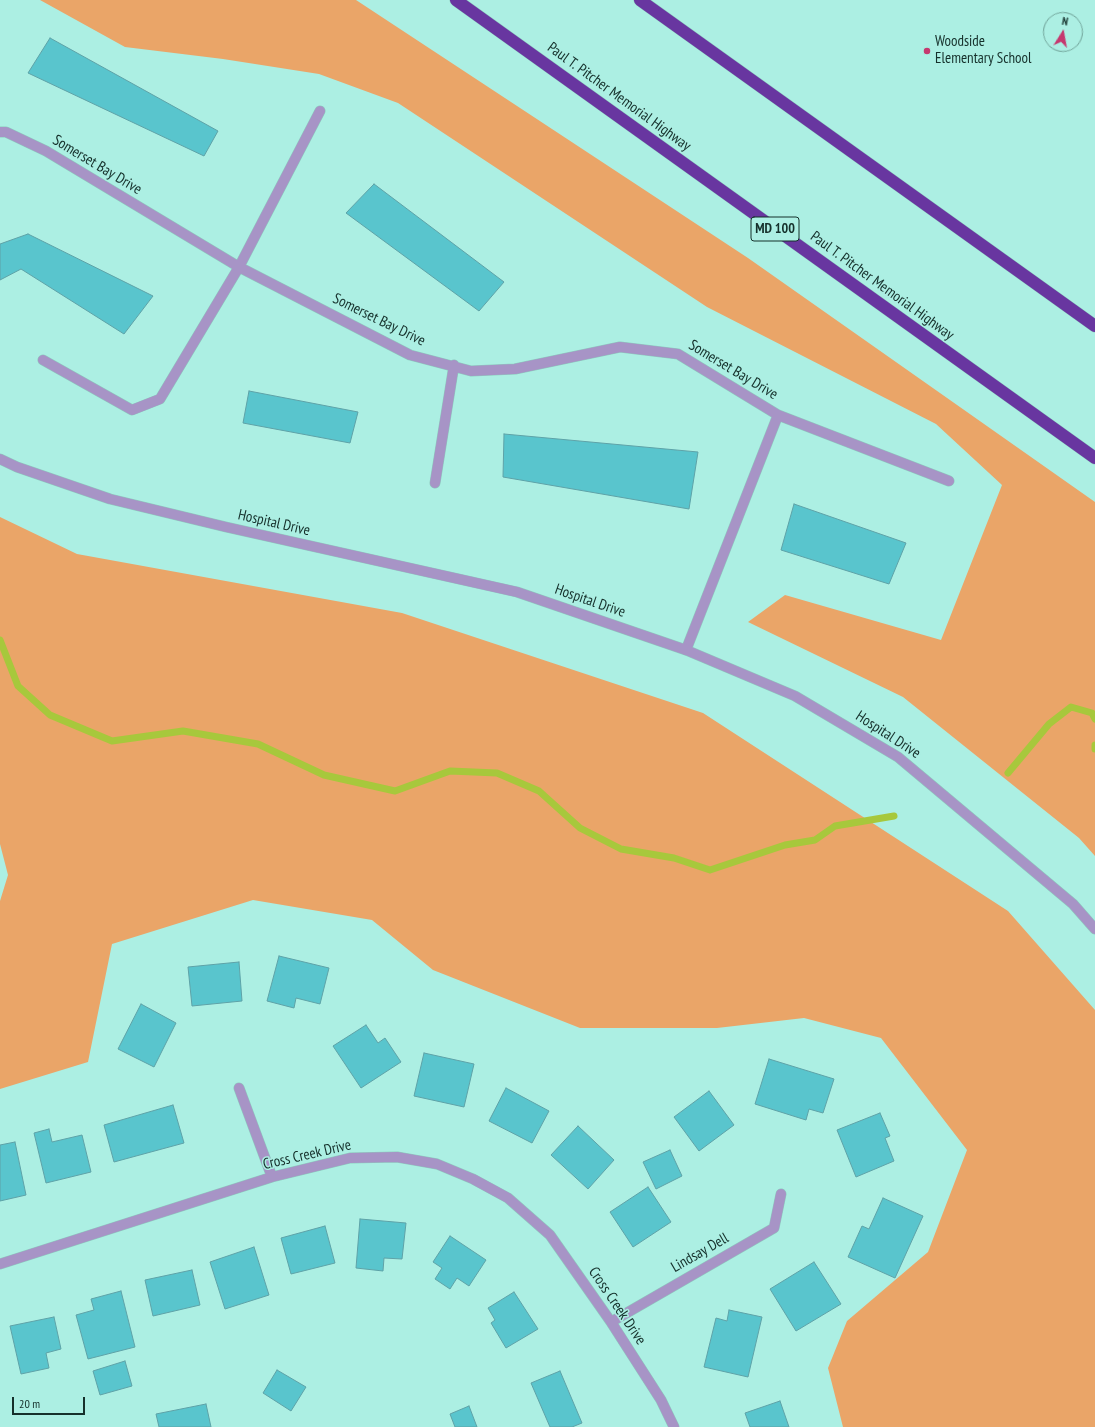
<!DOCTYPE html>
<style>
body{margin:0}
#map{position:relative;width:1095px;height:1427px;overflow:hidden;background:#acefe3;font-family:"PT Sans Narrow",sans-serif}
canvas{display:block}
.north{position:absolute;left:1043px;top:12px;width:40px;height:40px;box-sizing:border-box;background:#acefe3;border:1px solid #70a399;border-radius:50%;rotate:11deg;font-size:11px;font-weight:700;line-height:16px;text-align:center;color:#15302b}
.north::after{content:'';display:block;margin:auto;width:14px;height:18px;background:#c5396f;clip-path:polygon(50% 0,100% 100%,50% 72%,0 100%)}
.scale{position:absolute;left:12px;top:1397px;width:73px;height:18px;box-sizing:border-box;border:2px solid #15302b;border-top:0;padding-left:5px;font-size:12px;line-height:14px;white-space:nowrap;color:#15302b;-webkit-text-stroke:3px #acefe3;paint-order:stroke}
</style>
<div id="map">
<canvas width="1095" height="1427"></canvas>
<div class="north">N</div>
<div class="scale">20 m</div>
</div>
<script>
const ctx = document.querySelector('canvas').getContext('2d');
ctx.lineJoin = 'round';
function fillPath(path, color) { ctx.fillStyle = color; ctx.fill(path, 'evenodd'); }
const toPath = rows => new Path2D(rows.map(r => 'M' + r).join(''));
function stroke(path, color, width, dash) { ctx.strokeStyle = color; ctx.lineWidth = width; ctx.lineCap = dash ? 'butt' : 'round'; ctx.setLineDash(dash || []); ctx.stroke(path); }
function drawText(font, color, halo, rows, align = 'center') {
  ctx.font = font + ' "PT Sans Narrow",sans-serif'; ctx.lineWidth = 3; ctx.setLineDash([]); ctx.textBaseline = 'middle'; ctx.strokeStyle = halo; ctx.fillStyle = color; for (const [text, x, y, turn = 0] of rows) {
    ctx.save(); ctx.translate(x, y); ctx.rotate((+turn || 0) * Math.PI / 180); ctx.textAlign = isNaN(turn) ? turn : align; if (halo) ctx.strokeText(text, 0, 0); ctx.fillText(text, 0, 0); ctx.restore();
  }
}
fillPath(toPath([
 [40,0,356,0,748,258,1095,502,1095,856,1079,838,903,697,748,622,785,595,941,640,1002,485,936,424,707,307,398,103,319,74,223,59,125,47],
 [0,517,77,554,402,613,703,713,1008,911,1095,1010,1095,1427,843,1427,828,1368,847,1321,928,1252,967,1150,881,1038,804,1018,717,1028,580,1028,433,970,372,920,253,900,112,944,88,1062,0,1089,0,901,8,875,0,844]
]), '#eaa568');
stroke(toPath([
 [0,640,18,686,50,715,112,741,183,731,258,744,324,775,395,791,450,771,497,773,539,791,580,828,621,849,674,858,710,870,785,845,815,840,835,826,894,816],
 [1095,745,1095,749],
 [1008,773,1049,724,1071,707,1092,713,1095,719]
]), '#a7c83c', 7);
const building = toPath([
 [50,38,218,131,204,156,28,73,50,38],
 [374,184,504,282,479,311,346,213,374,184],
 [28,234,153,296,124,334,21,269,0,280,0,244,28,234],
 [249,391,358,412,350,443,243,423,249,391],
 [504,434,698,452,689,509,503,477,504,434],
 [794,504,906,543,889,584,781,550,794,504],
 [279,956,329,968,320,1004,296,998,294,1008,267,1001,279,956],
 [239,962,242,1001,192,1006,188,967,239,962],
 [141,1004,176,1023,154,1067,118,1049,141,1004],
 [366,1025,378,1043,385,1038,401,1062,361,1088,333,1046,366,1025],
 [424,1053,474,1064,464,1107,414,1096,424,1053],
 [769,1059,834,1079,823,1113,809,1109,806,1120,755,1104,769,1059],
 [506,1088,549,1111,532,1143,489,1121,506,1088],
 [709,1091,734,1125,699,1151,674,1117,709,1091],
 [173,1105,184,1143,114,1162,104,1125,173,1105],
 [880,1113,890,1136,885,1138,894,1161,856,1177,837,1130,880,1113],
 [578,1126,614,1160,588,1189,551,1155,578,1126],
 [49,1129,52,1142,82,1135,91,1172,46,1183,34,1133,49,1129],
 [15,1142,26,1195,0,1201,0,1145,15,1142],
 [670,1150,682,1176,656,1189,643,1162,670,1150],
 [648,1187,671,1222,633,1247,610,1212,648,1187],
 [883,1198,923,1216,895,1278,848,1257,862,1226,869,1229,883,1198],
 [360,1219,406,1223,402,1259,384,1258,383,1271,356,1268,360,1219],
 [325,1226,335,1263,291,1274,281,1238,325,1226],
 [450,1236,486,1260,469,1286,457,1278,450,1289,435,1279,442,1268,433,1262,450,1236],
 [254,1247,269,1295,225,1309,210,1262,254,1247],
 [814,1262,841,1304,796,1331,770,1289,814,1262],
 [192,1270,200,1305,153,1316,145,1280,192,1270],
 [121,1291,135,1347,88,1359,76,1315,94,1310,91,1299,121,1291],
 [514,1292,538,1329,506,1348,491,1323,495,1320,488,1308,514,1292],
 [729,1310,762,1317,748,1377,704,1367,716,1318,727,1321,729,1310],
 [54,1317,61,1349,46,1353,49,1368,21,1374,10,1326,54,1317],
 [125,1361,132,1386,100,1395,93,1371,125,1361],
 [277,1370,306,1387,291,1411,263,1393,277,1370],
 [560,1371,582,1423,572,1427,550,1427,531,1383,560,1371],
 [780,1401,789,1427,750,1427,745,1413,780,1401],
 [206,1404,211,1427,159,1427,156,1414,206,1404],
 [469,1406,477,1427,455,1427,450,1414,469,1406]
]);
fillPath(building, '#59c5cd');
stroke(building, '#5ea2a7', 1);
const minor = toPath([
 [0,132,6,132,46,151,239,267,410,355,471,371,515,369,620,347,678,354,778,415,949,481],
 [43,360,132,410,160,399,239,267,320,111],
 [435,483,454,365],
 [686,650,778,415],
 [239,1088,272,1177],
 [0,1264,272,1177,350,1158,397,1157,437,1164,473,1179,508,1198,550,1235,611,1322,661,1400,674,1427],
 [611,1322,774,1228,781,1194]
]);
const tertiary = toPath([
 [0,459,17,467,110,499,226,527,517,592,686,650,795,696,898,757,1073,904,1095,929]
]);
const motorway = toPath([
 [456,0,1095,458],
 [640,0,1095,326]
]);
stroke(minor, '#8ec9be', 11);
stroke(tertiary, '#8ec9be', 11);
stroke(motorway, '#8ec9be', 13);
stroke(minor, '#a794c6', 10);
stroke(tertiary, '#a794c6', 10);
stroke(motorway, '#6836a0', 12);
for (const [x, y, r, color] of [
 [927,51,4,"#c5396f"]
]) { const dot = new Path2D(); dot.arc(x, y, r, 0, 2 * Math.PI); ctx.fillStyle = color; ctx.fill(dot); stroke(dot, '#acefe3', 1.5); }
for (const [x, y, w] of [
 [775,229,48]
]) { const box = new Path2D(); box.roundRect(x - w / 2, y - 12, w, 24, 3); ctx.fillStyle = '#acefe3'; ctx.fill(box); stroke(box, '#15302b', 1); }
drawText('bold 14px', '#15302b', null, [
 ["MD 100",775,229]
]);
drawText('15px', '#15302b', '#acefe3', [
 ["Woodside",935,42],
 ["Elementary School",935,59]
], 'left');
drawText('15px', '#15302b', '#acefe3', [
 ["Paul T. Pitcher Memorial Highway",619,97,36],
 ["Somerset Bay Drive",97,165,31],
 ["Paul T. Pitcher Memorial Highway",882,286,36],
 ["Somerset Bay Drive",379,320,26],
 ["Somerset Bay Drive",733,370,31],
 ["Hospital Drive",274,523,13],
 ["Hospital Drive",590,601,19],
 ["Hospital Drive",888,735,33],
 ["Cross Creek Drive",307,1155,-13],
 ["Lindsay Dell",700,1253,-30],
 ["Cross Creek Drive",617,1306,56]
]);
</script>
